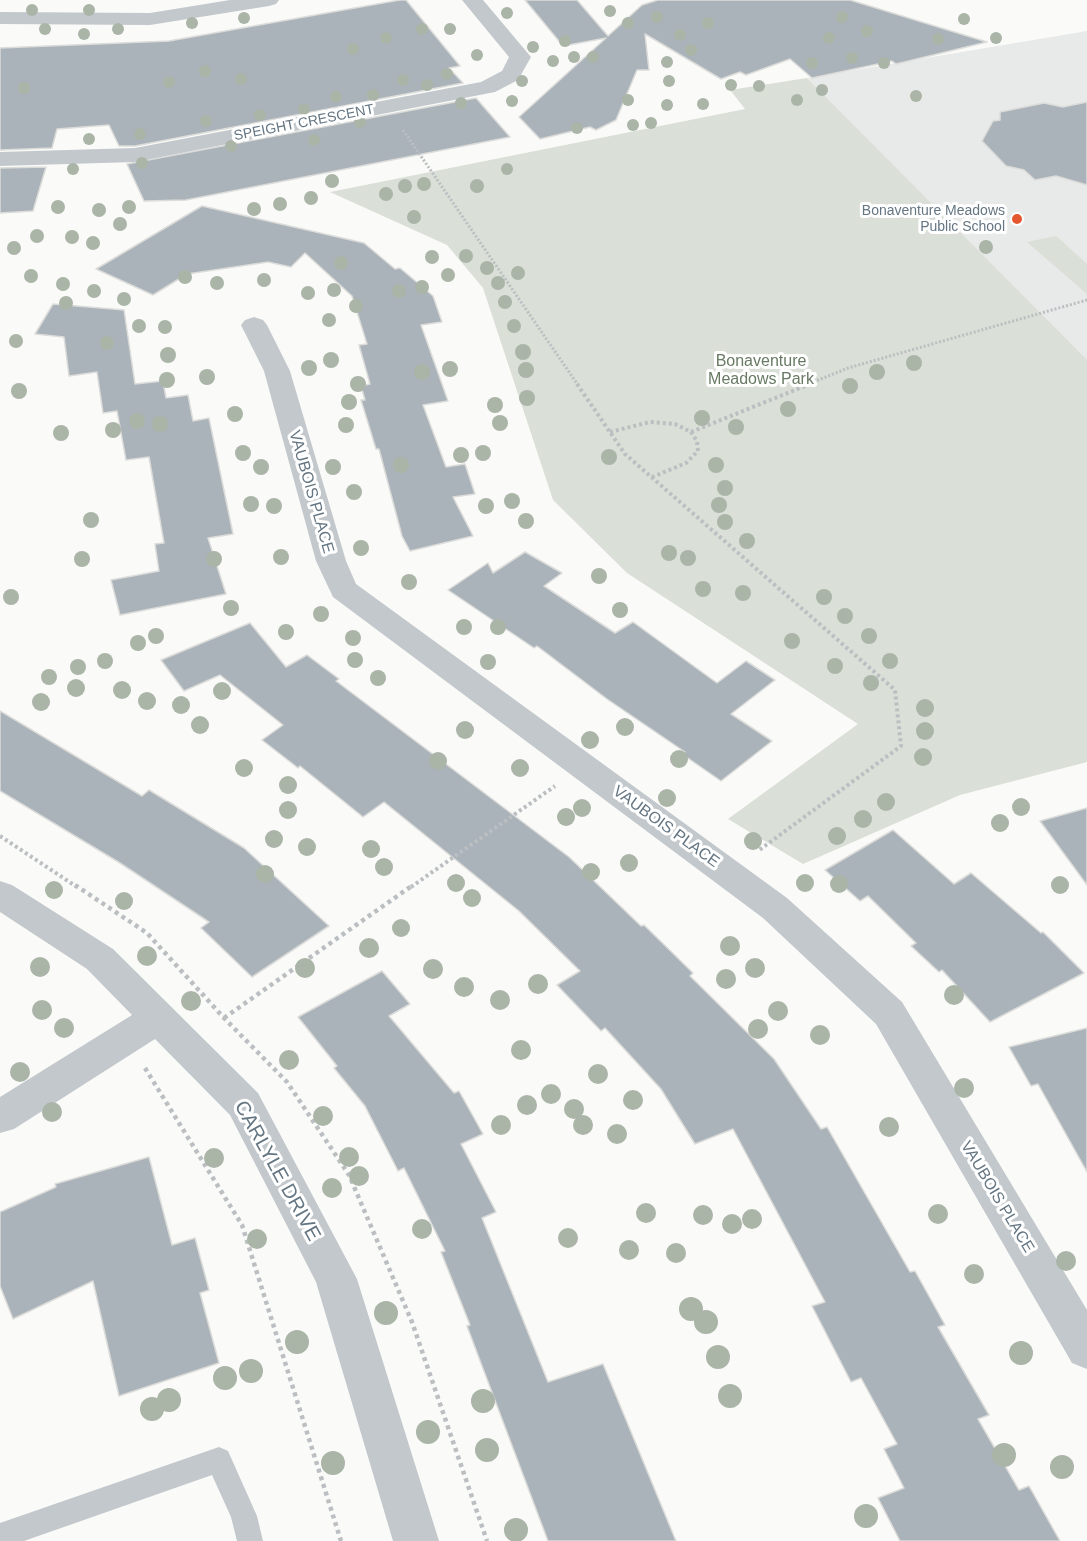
<!DOCTYPE html>
<style>
body{margin:0}
canvas{display:block;background:#fafaf8}
</style>
<canvas width="1087" height="1541"></canvas>
<script>
const ctx = document.querySelector('canvas').getContext('2d');
ctx.lineJoin = 'round';
function fillPath(path, color) { ctx.fillStyle = color; ctx.fill(path, 'evenodd'); }
const toPath = rows => new Path2D(rows.map(r => 'M' + r).join(''));
function stroke(path, color, width, dash) { ctx.strokeStyle = color; ctx.lineWidth = width; ctx.lineCap = dash ? 'butt' : 'round'; ctx.setLineDash(dash || []); ctx.stroke(path); }
function drawText(font, color, halo, rows, align = 'center') {
  ctx.font = font + ' Helvetica,sans-serif'; ctx.lineWidth = 6; ctx.setLineDash([]); ctx.textBaseline = 'middle'; ctx.strokeStyle = halo; ctx.fillStyle = color; for (const [text, x, y, turn = 0] of rows) {
    ctx.save(); ctx.translate(x, y); ctx.rotate((+turn || 0) * Math.PI / 180); ctx.textAlign = isNaN(turn) ? turn : align; if (halo) ctx.strokeText(text, 0, 0); ctx.fillText(text, 0, 0); ctx.restore();
  }
}
fillPath(toPath([
 [1087,31,1087,360,1086,360,807,78]
]), '#e8e9e9');
fillPath(toPath([
 [807,78,1087,360,1087,762,960,795,803,864,728,819,858,724,627,573,553,500,483,288,447,245,330,192,745,109,730,90],
 [1056,236,1087,264,1087,294,1027,242]
]), '#dadfd7');
const building = toPath([
 [400,0,406,0,460,66,449,68,463,83,135,146,119,146,109,125,57,129,52,148,0,150,0,48,169,41,400,0],
 [525,0,577,0,608,36,642,5,658,0,850,0,987,42,896,64,892,61,812,78,790,59,746,75,740,72,721,79,645,34,649,70,637,70,616,120,596,130,590,127,540,139,519,117,606,38,563,46,525,0],
 [476,98,510,137,186,200,144,201,127,164,476,98],
 [1087,102,1087,185,1056,176,1035,180,1024,170,1006,166,982,141,993,121,1000,120,1000,112,1044,103,1063,107,1087,102],
 [46,167,33,211,0,213,0,168,46,167],
 [202,206,364,243,395,269,400,268,433,296,442,322,421,325,448,401,423,405,446,467,465,464,475,494,453,497,473,536,410,551,402,536,379,449,376,449,361,400,365,400,361,386,370,384,359,345,367,344,352,296,305,253,291,267,268,262,187,274,153,295,96,269,202,206],
 [53,304,124,310,135,384,163,381,166,398,188,395,193,421,209,418,233,534,208,538,226,594,120,615,111,580,159,571,155,544,164,543,149,457,126,460,117,411,103,413,97,372,69,376,64,337,35,334,53,304],
 [525,552,562,573,544,586,615,633,633,622,717,683,746,661,775,680,731,714,772,741,721,781,682,754,685,752,607,699,537,646,534,648,448,590,488,563,493,573,525,552],
 [250,623,286,667,307,655,339,679,336,681,569,857,641,926,644,925,693,973,690,976,774,1059,821,1129,827,1127,910,1272,915,1271,945,1325,938,1327,989,1415,978,1419,1019,1490,1029,1486,1060,1541,900,1541,878,1498,904,1488,884,1449,897,1444,861,1378,851,1382,812,1306,825,1302,733,1129,695,1144,661,1089,605,1028,601,1031,557,985,580,971,519,911,384,802,363,817,300,766,298,768,262,740,283,725,220,675,184,691,161,660,250,623],
 [0,711,142,796,149,790,244,848,329,926,252,977,201,928,209,922,120,863,0,791,0,711],
 [1087,808,1087,885,1040,821,1087,808],
 [893,830,954,884,971,873,1041,933,1043,932,1084,973,990,1022,942,970,939,972,911,946,916,943,868,896,860,901,825,870,893,830],
 [382,971,410,1004,389,1016,454,1093,459,1091,483,1134,461,1144,496,1212,482,1218,548,1382,603,1364,676,1541,548,1541,467,1326,470,1325,441,1252,445,1251,404,1168,398,1171,365,1106,334,1068,337,1066,298,1017,382,971],
 [1087,1028,1087,1172,1038,1084,1031,1086,1009,1047,1087,1028],
 [149,1157,172,1245,195,1238,209,1290,200,1293,219,1363,119,1396,93,1281,13,1319,0,1286,0,1212,56,1187,55,1184,149,1157]
]);
fillPath(building, '#aab3b9');
stroke(building, '#dcdcda', 1.5);
stroke(toPath([
 [403,130,578,385],
 [806,385,848,368,1087,300]
]), '#bbbfc2', 3, [2, 2]);
stroke(toPath([
 [577,384,625,454,895,690,901,746,758,851],
 [610,432,650,422,675,424,691,432,697,441,698,451,686,463,650,478],
 [691,432,810,384],
 [0,836,77,887],
 [411,887,555,786]
]), '#bbbfc2', 4, [3, 3]);
stroke(toPath([
 [75,885,147,933,224,1018,287,1082,349,1175,412,1322,487,1541],
 [224,1018,413,885],
 [145,1068,242,1225,341,1541]
]), '#bbbfc2', 4.5, [4, 4]);
fillPath(toPath([
 [219,1447,228,1451,257,1516,263,1541,237,1541,231,1517,212,1475,24,1541,0,1541,0,1523,219,1447]
]), '#c3c8cc');
fillPath(toPath([
 [230,0,279,0,276,4,269,6,150,25,0,24,0,12,150,13,230,0],
 [462,0,483,0,531,57,518,80,495,92,135,162,0,166,0,152,135,148,481,82,502,71,509,57,462,0],
 [254,317,263,320,267,325,290,371,346,561,356,584,787,898,902,1002,1087,1310,1087,1369,1072,1363,876,1024,763,918,333,597,316,561,264,371,241,325,245,320,254,317],
 [0,881,12,885,113,949,258,1093,357,1279,439,1541,393,1541,316,1282,230,1115,155,1039,14,1129,0,1133,0,1097,132,1015,87,969,0,912,0,881]
]), '#c3c8cc');
ctx.fillStyle = '#aab4a7';
for (const [x, y, r] of [
 [32,10,6],
 [89,10,6],
 [610,11,6],
 [507,13,6],
 [657,17,6],
 [842,17,6],
 [244,18,6],
 [964,19,6],
 [192,23,6],
 [628,23,6],
 [708,23,6],
 [45,29,6],
 [118,29,6],
 [422,29,6],
 [450,29,6],
 [867,31,6],
 [84,34,6],
 [680,35,6],
 [386,38,6],
 [829,38,6],
 [996,38,6],
 [938,39,6],
 [565,41,6],
 [533,47,6],
 [353,49,6],
 [691,50,6],
 [477,55,6],
 [574,57,6],
 [593,57,6],
 [852,58,6],
 [553,61,6],
 [667,62,6],
 [812,63,6],
 [884,63,6],
 [205,71,6],
 [447,74,6],
 [241,79,6],
 [403,80,6],
 [522,81,6],
 [669,81,6],
 [169,82,6],
 [427,85,6],
 [731,85,6],
 [759,86,6],
 [24,88,6],
 [822,90,6],
 [373,95,6],
 [916,96,6],
 [336,97,6],
 [628,100,6],
 [797,100,6],
 [512,101,6],
 [461,103,6],
 [703,104,6],
 [667,105,6],
 [304,109,6],
 [260,115,6],
 [206,121,6],
 [360,122,6],
 [651,123,6],
 [633,125,6],
 [577,128,6],
 [140,134,6],
 [89,139,6],
 [314,140,6],
 [231,146,6],
 [142,163,6],
 [73,169,6],
 [507,169,6],
 [332,181,7],
 [424,184,7],
 [405,186,7],
 [477,186,7],
 [386,194,7],
 [311,198,7],
 [280,204,7],
 [58,207,7],
 [129,207,7],
 [254,209,7],
 [99,210,7],
 [414,217,7],
 [120,224,7],
 [37,236,7],
 [72,237,7],
 [93,243,7],
 [986,247,7],
 [14,248,7],
 [466,256,7],
 [432,257,7],
 [341,263,7],
 [487,268,7],
 [518,273,7],
 [448,275,7],
 [31,276,7],
 [185,277,7],
 [264,280,7],
 [217,283,7],
 [498,283,7],
 [63,284,7],
 [422,287,7],
 [334,290,7],
 [94,291,7],
 [399,291,7],
 [308,293,7],
 [124,299,7],
 [505,302,7],
 [66,303,7],
 [356,306,7],
 [329,320,7],
 [139,326,7],
 [514,326,7],
 [165,327,7],
 [16,341,7],
 [107,343,7],
 [523,352,8],
 [168,355,8],
 [331,360,8],
 [914,363,8],
 [309,368,8],
 [450,369,8],
 [526,370,8],
 [422,372,8],
 [877,372,8],
 [207,377,8],
 [167,380,8],
 [358,384,8],
 [850,386,8],
 [19,391,8],
 [527,398,8],
 [349,402,8],
 [495,405,8],
 [788,409,8],
 [235,414,8],
 [702,418,8],
 [137,421,8],
 [500,423,8],
 [160,424,8],
 [346,425,8],
 [736,427,8],
 [113,430,8],
 [61,433,8],
 [243,453,8],
 [483,453,8],
 [461,455,8],
 [609,457,8],
 [401,465,8],
 [716,465,8],
 [261,467,8],
 [333,467,8],
 [725,488,8],
 [354,492,8],
 [512,501,8],
 [251,504,8],
 [719,505,8],
 [274,506,8],
 [486,506,8],
 [91,520,8],
 [526,521,8],
 [725,522,8],
 [747,541,8],
 [361,548,8],
 [669,553,8],
 [281,557,8],
 [688,558,8],
 [82,559,8],
 [214,559,8],
 [599,576,8],
 [409,582,8],
 [703,589,8],
 [743,593,8],
 [11,597,8],
 [824,597,8],
 [231,608,8],
 [620,610,8],
 [321,614,8],
 [845,616,8],
 [464,627,8],
 [498,627,8],
 [286,632,8],
 [156,636,8],
 [869,636,8],
 [353,638,8],
 [792,641,8],
 [138,643,8],
 [355,660,8],
 [105,661,8],
 [890,661,8],
 [488,662,8],
 [835,666,8],
 [78,667,8],
 [49,677,8],
 [378,678,8],
 [871,683,8],
 [76,688,9],
 [122,690,9],
 [222,691,9],
 [147,701,9],
 [41,702,9],
 [181,705,9],
 [925,708,9],
 [200,725,9],
 [625,727,9],
 [465,730,9],
 [925,731,9],
 [590,740,9],
 [923,757,9],
 [679,759,9],
 [438,761,9],
 [244,768,9],
 [520,768,9],
 [288,785,9],
 [667,798,9],
 [886,802,9],
 [1021,807,9],
 [582,808,9],
 [288,810,9],
 [566,817,9],
 [863,819,9],
 [1000,823,9],
 [837,836,9],
 [274,839,9],
 [753,841,9],
 [307,847,9],
 [371,849,9],
 [629,863,9],
 [384,867,9],
 [591,872,9],
 [265,874,9],
 [456,883,9],
 [805,883,9],
 [839,884,9],
 [1060,885,9],
 [54,890,9],
 [472,898,9],
 [124,901,9],
 [401,928,9],
 [730,946,10],
 [369,948,10],
 [147,956,10],
 [40,967,10],
 [305,968,10],
 [755,968,10],
 [433,969,10],
 [726,979,10],
 [538,984,10],
 [464,987,10],
 [954,995,10],
 [500,1000,10],
 [191,1001,10],
 [42,1010,10],
 [778,1011,10],
 [64,1028,10],
 [758,1029,10],
 [820,1035,10],
 [521,1050,10],
 [289,1060,10],
 [20,1072,10],
 [598,1074,10],
 [964,1088,10],
 [551,1094,10],
 [633,1100,10],
 [527,1105,10],
 [574,1109,10],
 [52,1112,10],
 [323,1116,10],
 [501,1125,10],
 [583,1125,10],
 [889,1127,10],
 [617,1134,10],
 [349,1157,10],
 [214,1158,10],
 [359,1176,10],
 [332,1188,10],
 [646,1213,10],
 [938,1214,10],
 [703,1215,10],
 [752,1219,10],
 [732,1224,10],
 [422,1229,10],
 [568,1238,10],
 [257,1239,10],
 [629,1250,10],
 [676,1253,10],
 [1066,1261,10],
 [974,1274,10],
 [691,1309,12],
 [386,1313,12],
 [706,1322,12],
 [297,1342,12],
 [1021,1353,12],
 [718,1357,12],
 [251,1371,12],
 [225,1378,12],
 [730,1396,12],
 [169,1400,12],
 [483,1401,12],
 [152,1409,12],
 [428,1432,12],
 [487,1450,12],
 [1004,1455,12],
 [333,1463,12],
 [1062,1467,12],
 [866,1516,12],
 [516,1530,12]
]) { ctx.beginPath(); ctx.arc(x, y, r, 0, 2 * Math.PI); ctx.fill(); }
for (const [x, y, r, color] of [
 [1017,219,6,"#e4572e"]
]) { const dot = new Path2D(); dot.arc(x, y, r, 0, 2 * Math.PI); ctx.fillStyle = color; ctx.fill(dot); stroke(dot, '#fff', 2); }
drawText('14px', '#657683', '#fff', [
 ["SPEIGHT CRESCENT",304,123,-11]
]);
drawText('14px', '#657683', '#fff', [
 ["Bonaventure Meadows",1005,211],
 ["Public School",1005,227]
], 'right');
drawText('16px', '#687a64', '#fff', [
 ["Bonaventure",761,362],
 ["Meadows Park",761,380]
]);
drawText('16px', '#657683', '#fff', [
 ["VAUBOIS PLACE",311,492,74],
 ["VAUBOIS PLACE",666,827,36],
 ["VAUBOIS PLACE",997,1197,59]
]);
drawText('20px', '#657683', '#fff', [
 ["CARLYLE DRIVE",277,1171,61]
]);
</script>
